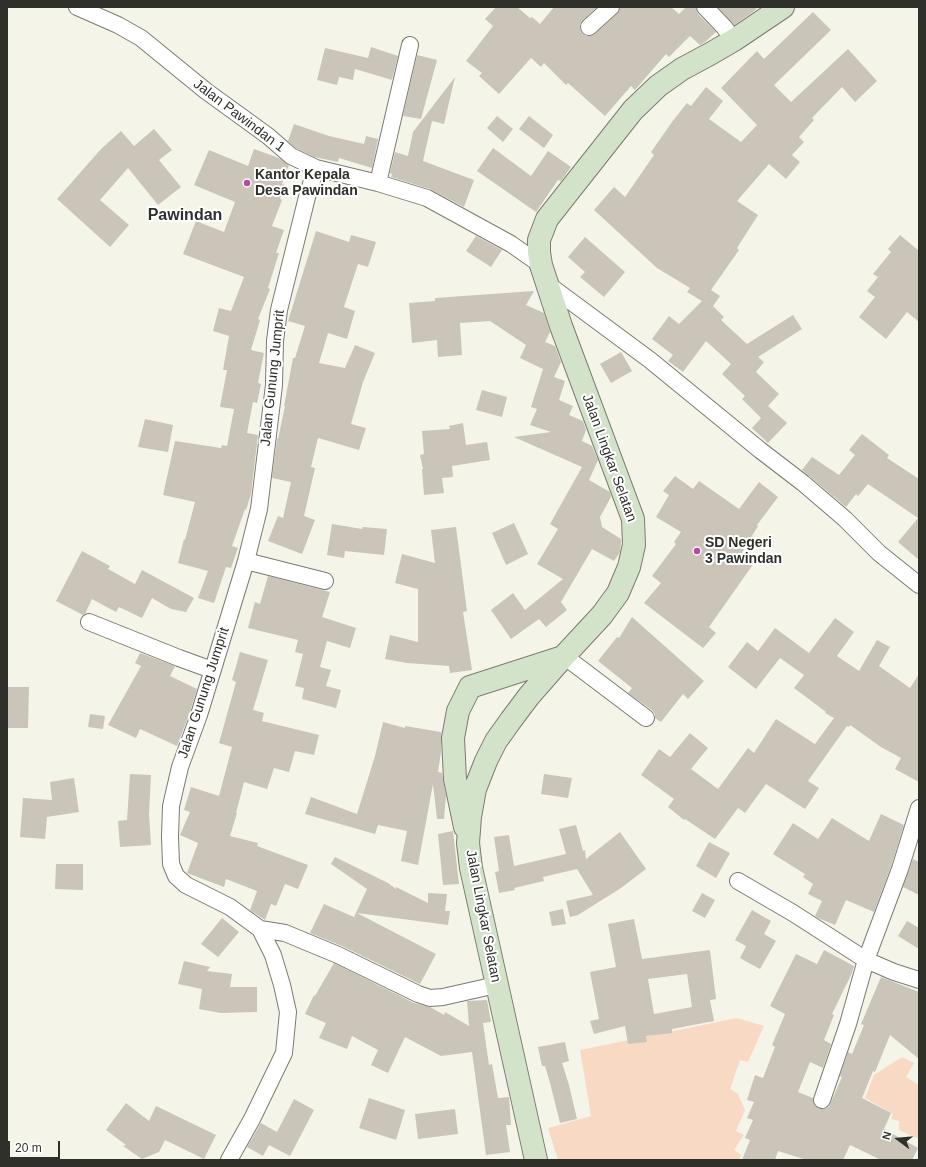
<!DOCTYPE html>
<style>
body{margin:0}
#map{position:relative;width:926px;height:1167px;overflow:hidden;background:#f4f5e8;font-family:Helvetica,sans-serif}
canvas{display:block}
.frame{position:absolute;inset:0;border:8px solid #30302b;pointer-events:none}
.north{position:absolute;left:878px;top:1119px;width:40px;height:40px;-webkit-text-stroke:3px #fff;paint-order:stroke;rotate:286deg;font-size:11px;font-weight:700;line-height:16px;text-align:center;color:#30302b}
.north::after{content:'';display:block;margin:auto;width:14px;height:18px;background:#30302b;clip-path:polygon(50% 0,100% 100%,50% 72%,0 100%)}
.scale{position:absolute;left:8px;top:1141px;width:52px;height:18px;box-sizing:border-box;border:2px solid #30302b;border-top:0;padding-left:5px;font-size:12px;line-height:14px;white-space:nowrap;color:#30302b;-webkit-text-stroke:3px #fff;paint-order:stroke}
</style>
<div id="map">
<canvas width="926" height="1167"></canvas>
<div class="frame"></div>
<div class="north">N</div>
<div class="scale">20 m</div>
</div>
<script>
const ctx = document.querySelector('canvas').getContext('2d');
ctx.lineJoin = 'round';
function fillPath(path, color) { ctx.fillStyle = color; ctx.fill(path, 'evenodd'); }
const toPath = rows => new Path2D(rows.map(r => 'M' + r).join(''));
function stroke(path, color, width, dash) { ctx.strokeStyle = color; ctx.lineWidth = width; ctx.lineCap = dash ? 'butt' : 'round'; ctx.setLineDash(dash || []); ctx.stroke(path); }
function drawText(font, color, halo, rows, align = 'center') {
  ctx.font = font + ' Helvetica,sans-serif'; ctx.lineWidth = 4; ctx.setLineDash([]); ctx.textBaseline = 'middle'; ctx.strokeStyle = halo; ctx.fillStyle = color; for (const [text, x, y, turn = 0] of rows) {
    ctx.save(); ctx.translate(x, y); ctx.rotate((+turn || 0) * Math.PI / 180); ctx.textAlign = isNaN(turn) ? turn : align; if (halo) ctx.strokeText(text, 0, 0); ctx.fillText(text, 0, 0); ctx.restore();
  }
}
fillPath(toPath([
 [737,1018,764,1026,748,1062,740,1060,730,1089,738,1094,745,1110,736,1131,744,1135,734,1150,741,1155,739,1160,558,1160,548,1128,591,1116,580,1050],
 [902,1057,914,1063,906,1077,919,1085,919,1139,899,1130,899,1121,891,1119,893,1114,865,1098,874,1075]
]), '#f8d9c3');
fillPath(toPath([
 [496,7,517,7,530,18,532,17,540,24,554,7,597,7,583,20,580,24,580,29,582,33,586,36,591,36,595,34,617,14,620,7,671,7,679,14,686,7,696,7,698,14,716,32,705,42,700,45,690,36,669,57,666,54,635,90,631,86,605,116,568,83,566,85,544,63,541,67,531,58,499,94,479,76,482,73,466,61,493,26,485,19],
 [718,7,758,7,753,12,734,25],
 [813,12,831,30,774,85,791,102,848,49,877,81,855,102,842,87,812,118,814,120,799,137,804,142,792,155,800,162,786,179,769,164,737,201,758,215,737,248,739,250,711,290,720,296,713,306,724,317,721,320,747,344,793,315,802,329,758,357,764,362,756,372,779,394,768,406,787,423,768,443,752,428,761,418,742,399,745,396,722,374,731,364,706,341,683,372,668,361,673,355,652,339,669,316,679,324,702,301,687,292,690,288,657,268,594,210,614,187,625,197,654,155,651,152,672,122,687,103,691,106,706,87,723,101,709,119,741,142,757,125,721,88,757,51,764,59],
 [371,47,398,56,392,80,355,69,353,80,339,77,337,85,317,80,325,48,368,58],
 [417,55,437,60,421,119,403,116],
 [455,77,444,124,432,121,423,161,474,180,464,207,430,189,391,177,392,174,390,173,395,152,408,156,413,132],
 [497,116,513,129,503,142,487,128],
 [529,116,553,135,544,148,519,129],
 [294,124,329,136,364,144,366,136,378,139,372,168,339,158,338,162,314,157,296,148,288,141],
 [154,129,172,150,159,160,181,187,158,205,128,168,100,200,129,225,110,247,57,199,101,149,121,131,134,146],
 [493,148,531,176,548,151,571,167,561,181,558,180,536,212,477,171],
 [254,149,279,158,289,165,282,184,285,185,280,199,282,200,272,226,284,230,276,253,279,253,268,288,270,289,258,319,260,320,251,350,264,353,258,383,261,384,257,403,253,402,247,433,258,435,251,494,246,510,245,509,232,546,238,548,231,568,226,567,214,603,198,598,208,571,178,563,184,539,185,540,195,502,163,495,175,441,221,448,222,445,227,446,234,409,220,407,227,370,223,370,229,336,213,331,219,308,231,311,244,277,183,254,196,221,224,232,235,202,194,185,209,150,248,166],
 [316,231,349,242,351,235,376,242,368,267,358,264,344,307,355,311,347,339,328,333,319,363,345,368,355,345,375,353,363,382,351,424,366,428,359,450,318,438,311,467,315,468,304,516,315,520,302,554,268,541,278,516,283,518,291,482,272,478,277,439,278,439,285,406,284,406,293,358,295,358,305,326,288,321],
 [900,235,919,251,919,322,907,312,886,339,859,317,875,297,867,291,878,277,873,274,891,252,888,249],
 [476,236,502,250,491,267,466,251],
 [585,237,625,272,604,297,580,277,585,272,568,257],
 [534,291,526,305,544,313,550,332,545,342,555,346,561,362,554,377,565,381,559,400,573,406,569,415,583,421,586,430,582,441,592,446,598,460,589,480,610,492,611,497,600,517,602,527,621,539,621,544,620,552,614,561,592,549,561,602,567,610,546,627,539,619,511,639,491,610,513,593,525,610,563,579,537,564,558,529,550,524,582,467,514,437,551,432,530,425,537,409,531,407,543,369,520,358,526,345,490,321,460,323,462,355,438,357,437,340,412,343,409,303,435,301,435,298],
 [621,352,632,371,611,383,600,364],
 [482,390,507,397,502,417,476,410],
 [145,419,173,425,168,452,138,447],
 [463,423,466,445,487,442,490,460,452,466,453,477,442,478,444,493,424,495,422,469,423,469,420,455,424,454,422,431,450,429,449,426],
 [862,434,889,455,887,458,919,479,919,560,898,542,918,518,868,484,858,496,856,494,846,507,802,470,812,457,839,475,855,455,849,450],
 [675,476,693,489,699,481,739,509,759,482,778,497,757,525,758,526,741,554,754,563,709,627,716,633,703,648,644,603,661,583,652,576,676,544,674,542,681,532,656,517,669,495,663,491],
 [514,523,528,554,506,565,492,533],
 [332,524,362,529,363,527,387,529,384,555,345,551,344,558,327,555],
 [456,527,467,611,463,612,472,670,450,673,449,666,407,663,385,659,390,635,418,642,418,589,395,583,402,554,435,563,431,530],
 [82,551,110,566,108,569,135,584,142,570,194,598,186,612,171,609,152,598,142,618,119,607,116,612,92,599,85,614,83,615,56,601],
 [268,576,330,592,322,617,356,628,350,648,327,641,320,667,331,670,326,686,341,690,336,708,302,699,304,688,295,686,303,654,295,652,298,640,248,628,255,602,260,604],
 [632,617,704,681,688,699,683,694,661,722,655,718,655,714,652,710,628,693,632,688,598,661,617,637,619,638],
 [835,618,854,632,837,656,859,671,877,640,890,647,879,666,910,688,919,674,919,782,895,769,901,758,881,747,850,725,849,727,847,726,808,781,819,788,805,809,766,784,745,813,738,808,715,839,685,819,684,820,668,807,674,799,641,775,659,749,670,757,690,733,708,748,691,769,718,789,748,748,754,753,776,719,815,744,834,718,825,713,826,712,794,688,804,675,780,658,756,689,728,667,747,642,758,651,775,628,809,653],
 [240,652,268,660,253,710,264,713,262,721,319,735,314,755,295,751,289,772,274,768,267,789,244,782,236,813,237,813,230,836,258,843,257,846,308,865,298,889,285,884,276,906,271,904,265,920,250,910,257,891,226,879,224,887,187,873,198,843,180,835,190,812,184,810,191,787,219,796,232,747,219,743,236,682,232,680],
 [140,653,175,666,170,676,197,689,190,712,177,746,140,729,136,738,108,725,141,666,135,663],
 [8,687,29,687,28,728,8,728],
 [90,714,105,716,103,729,88,727],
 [383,722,405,728,405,726,441,732,441,752,438,772,442,773,446,796,444,819,437,819,433,784,418,865,401,861,407,831,378,825,375,834,305,814,311,797,357,814,375,756],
 [130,774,151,775,149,814,151,845,120,847,118,821,127,820],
 [544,774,572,778,568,798,541,794],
 [74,778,79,812,47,817,45,839,20,837,23,798,52,800,50,782],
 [881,814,904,825,891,866,874,912,846,900,835,925,818,918,815,916,822,901,808,894,813,884,803,877,805,874,773,854,793,823,818,839,832,818,869,841],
 [576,825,583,851,585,850,586,859,620,832,646,869,621,888,578,915,570,917,566,901,593,895,577,869,543,877,544,881,514,888,515,890,499,893,495,872,499,871,494,837,509,835,514,866,566,854,559,829],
 [453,831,459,884,443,885,438,834],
 [709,842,730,853,716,878,696,866],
 [335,857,388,883,396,889,396,887,428,903,428,893,447,894,445,911,450,911,448,925,357,913,436,954,420,984,342,946,310,933,324,904,354,917,367,889,331,864],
 [913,859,919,862,919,895,903,887],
 [56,864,83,864,83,890,55,889],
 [702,893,715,900,705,918,692,911],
 [563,909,566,924,552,926,549,912],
 [752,910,771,921,764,934,776,941,760,969,740,958,746,946,735,940],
 [222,918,239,932,218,957,201,944],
 [634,919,642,959,710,950,716,999,710,1000,714,1021,672,1029,672,1033,646,1036,647,1042,628,1044,625,1026,594,1034,590,1021,599,1019,590,972,616,967,608,924],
 [687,974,692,1007,654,1014,648,979],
 [907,921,919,928,919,949,898,936],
 [824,950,854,966,852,973,832,1014,834,1015,824,1040,831,1044,823,1068,810,1062,798,1092,813,1098,813,1102,815,1106,819,1109,823,1109,829,1107,842,1077,840,1076,848,1052,852,1054,864,1025,861,1024,881,977,919,992,919,1059,890,1035,875,1072,873,1071,862,1098,891,1113,884,1129,918,1148,912,1160,881,1160,850,1145,843,1160,807,1160,778,1151,775,1160,742,1160,750,1140,745,1138,753,1120,747,1118,754,1102,747,1100,755,1075,763,1078,775,1047,772,1045,785,1014,770,1006,796,954,817,964],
 [184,961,210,967,207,971,232,974,230,987,257,987,257,1012,221,1013,199,1009,202,989,178,984],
 [334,963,414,1003,430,1007,444,1015,445,1012,469,1026,467,1001,487,1000,491,1022,483,1023,489,1065,492,1064,498,1098,509,1097,511,1125,506,1125,510,1152,486,1155,472,1052,441,1056,405,1037,388,1073,371,1065,378,1050,352,1036,347,1049,319,1038,326,1023,305,1014,314,995,315,996],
 [565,1042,569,1061,562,1063,569,1085,577,1119,560,1123,550,1083,545,1066,542,1066,538,1047],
 [369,1098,405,1110,396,1140,359,1128],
 [294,1099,314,1110,290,1156,269,1145,263,1156,247,1147,261,1123,277,1132],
 [126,1103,149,1121,156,1106,216,1135,204,1159,165,1140,159,1152,142,1159,123,1146,126,1145,106,1130],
 [455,1109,458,1134,418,1139,415,1114]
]), '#cac4b9');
const street = toPath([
 [77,7,118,25,141,38,206,91,268,136,291,156,316,168,378,183,427,198,511,244,541,265],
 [705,7,724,27,734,40],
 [589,27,611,7],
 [378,183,410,45],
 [546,283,650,360,760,450,803,483,845,519,879,553,919,585],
 [246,561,325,581],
 [89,622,179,658,212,670],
 [564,656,646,718],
 [738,881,793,913,866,960,894,972,919,980],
 [260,929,285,933,338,955,418,994,430,998,443,997,496,985],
 [822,1100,848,1024,866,960,900,869,919,808],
 [229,1160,252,1119,284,1053,288,1012,282,985,273,955,260,929,230,907,186,885,176,876,171,864,170,837,171,806,180,767,199,715,246,561,259,509,274,385,275,341,279,310,307,197,316,168]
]);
const secondary = toPath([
 [465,827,455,779,453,738,458,711,470,687,563,657],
 [536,1160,471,868,468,843,470,817,475,789,486,761,496,741,511,720,529,696,564,656,602,615,618,593,629,567,634,545,633,519,561,326,541,265,539,252,539,240,547,219,633,110,658,86,682,69,710,54,734,40,783,7]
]);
stroke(street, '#7b7c70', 18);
stroke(secondary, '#7b7c70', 24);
stroke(street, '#fff', 16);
stroke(secondary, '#d2e3ca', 22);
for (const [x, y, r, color] of [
 [247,183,4,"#bb49a4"],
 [697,551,4,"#bb49a4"]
]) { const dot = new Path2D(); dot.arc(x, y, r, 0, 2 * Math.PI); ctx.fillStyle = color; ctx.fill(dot); stroke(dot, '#fff', 1.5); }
drawText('14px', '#30302b', '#fff', [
 ["Jalan Pawindan 1",239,116,37],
 ["Jalan Gunung Jumprit",273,378,-84],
 ["Jalan Lingkar Selatan",609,458,70],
 ["Jalan Gunung Jumprit",204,693,-72],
 ["Jalan Lingkar Selatan",483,916,79]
]);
drawText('bold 14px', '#30302b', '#fff', [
 ["Kantor Kepala",255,175],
 ["Desa Pawindan",255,191],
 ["SD Negeri",705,543],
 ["3 Pawindan",705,559]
], 'left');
drawText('bold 16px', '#30302b', '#fff', [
 ["Pawindan",185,216]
]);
</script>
